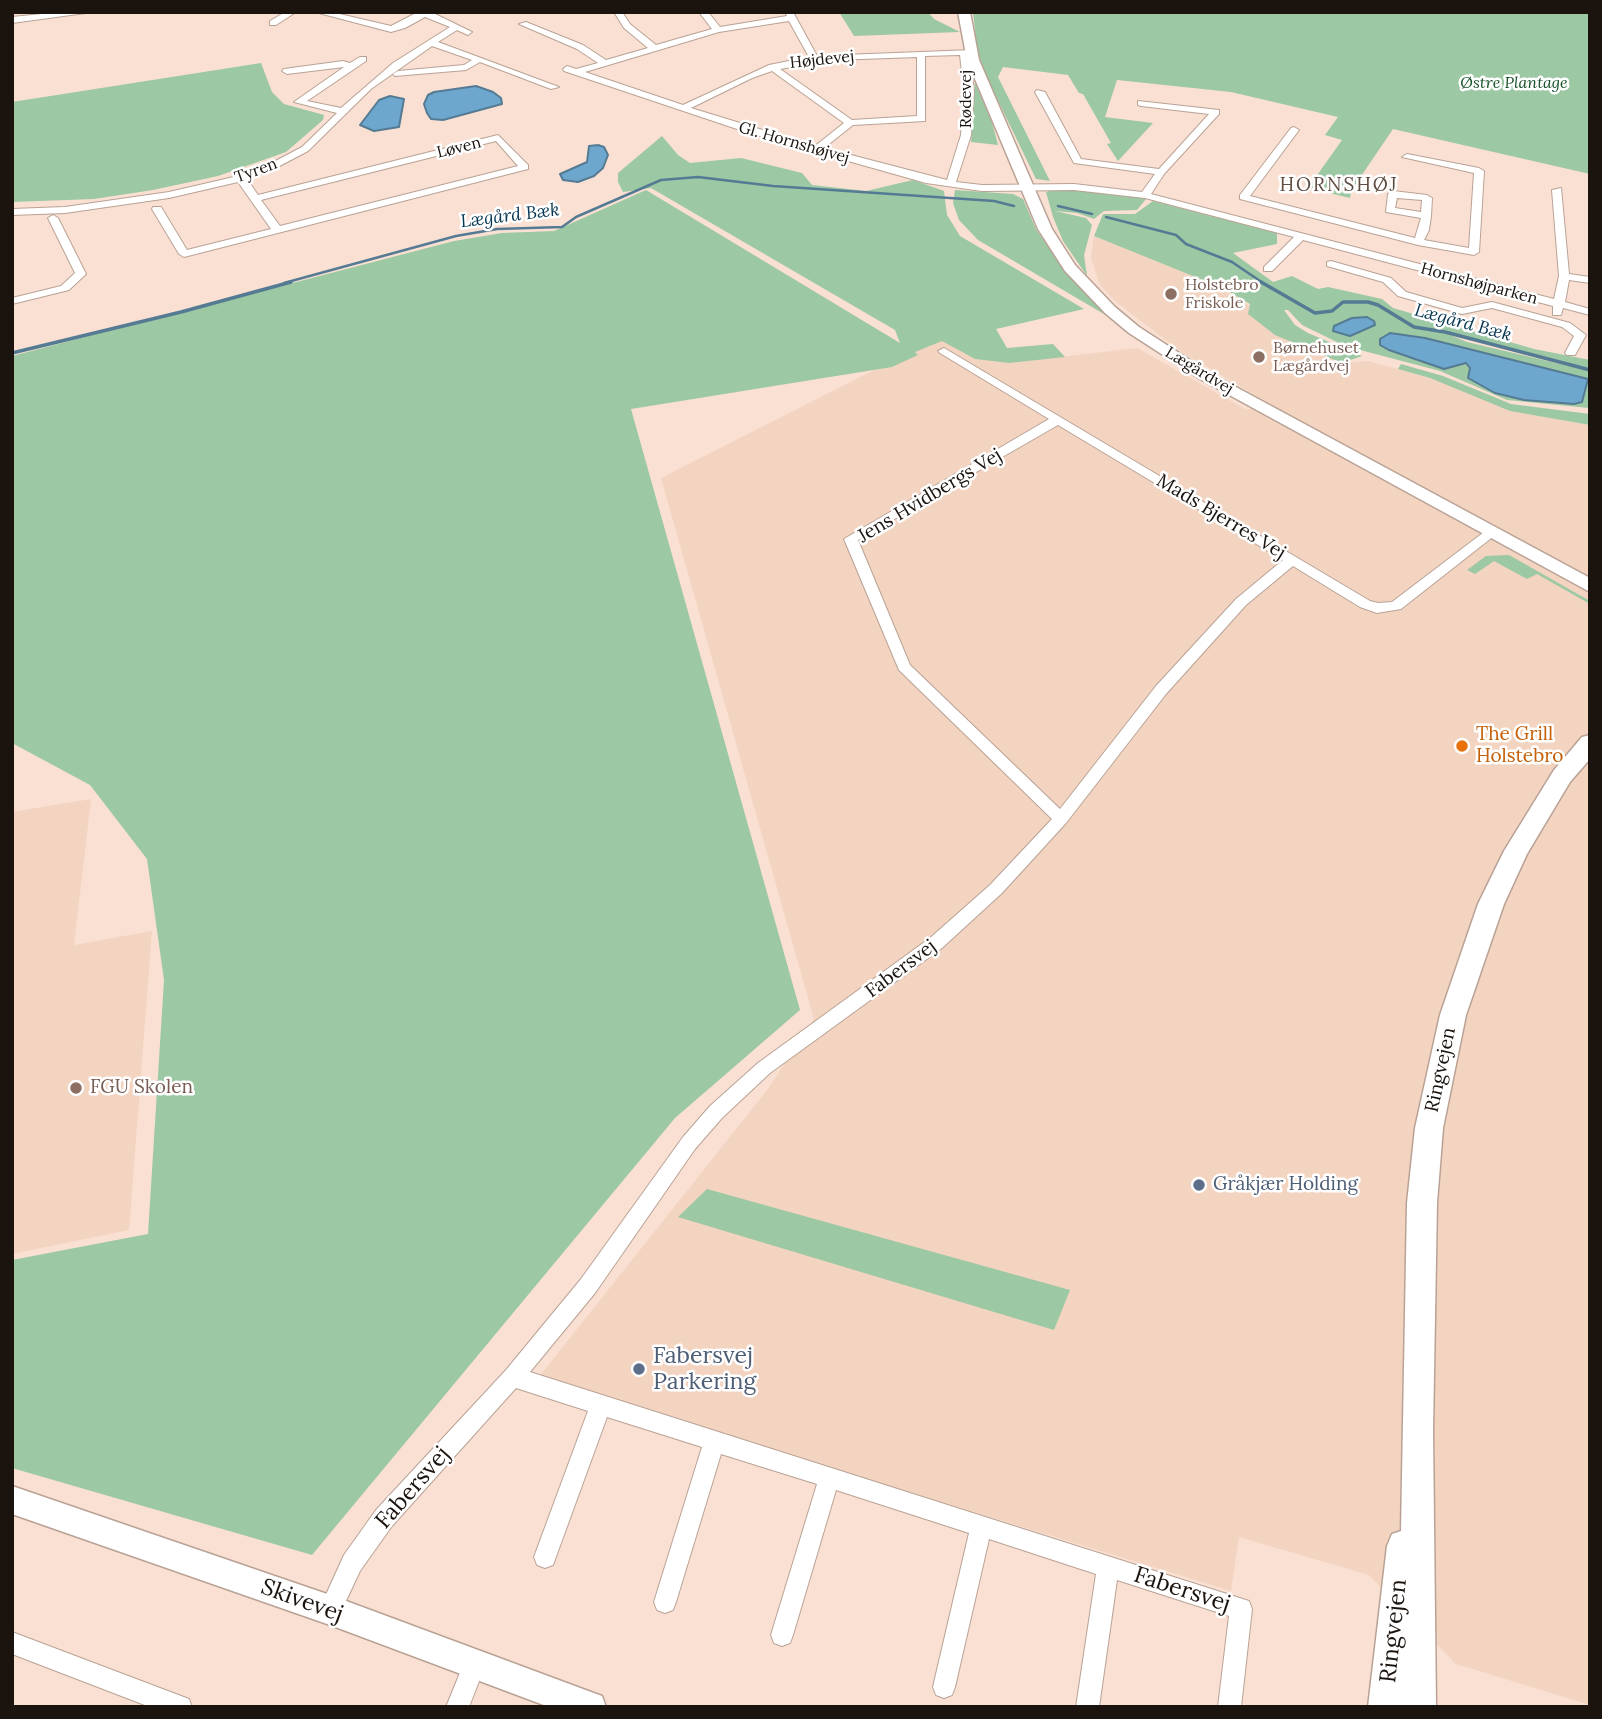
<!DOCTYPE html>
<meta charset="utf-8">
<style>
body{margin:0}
#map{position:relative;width:1602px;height:1719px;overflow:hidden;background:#f9e0d2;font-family:Lora,serif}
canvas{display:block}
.frame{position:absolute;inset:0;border:14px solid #1b130e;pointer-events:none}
</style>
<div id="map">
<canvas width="1602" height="1719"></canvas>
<div class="frame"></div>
</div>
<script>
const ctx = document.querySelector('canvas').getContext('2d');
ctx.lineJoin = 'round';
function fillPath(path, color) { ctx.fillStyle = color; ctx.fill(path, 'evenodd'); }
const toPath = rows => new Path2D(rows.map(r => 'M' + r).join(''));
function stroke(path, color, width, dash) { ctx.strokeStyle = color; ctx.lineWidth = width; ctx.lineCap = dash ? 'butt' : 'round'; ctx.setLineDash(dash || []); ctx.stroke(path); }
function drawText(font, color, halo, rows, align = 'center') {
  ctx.font = font + ' Lora,serif'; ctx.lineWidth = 5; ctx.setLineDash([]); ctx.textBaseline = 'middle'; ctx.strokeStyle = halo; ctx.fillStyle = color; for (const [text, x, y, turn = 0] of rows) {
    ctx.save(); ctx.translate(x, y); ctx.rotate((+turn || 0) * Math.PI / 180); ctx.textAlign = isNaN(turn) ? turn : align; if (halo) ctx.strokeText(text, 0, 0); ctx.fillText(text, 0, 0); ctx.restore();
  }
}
fillPath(toPath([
 [1094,236,1220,287,1342,363,1368,361,1430,378,1510,411,1590,425,1590,1705,1456,1664,1369,1575,1239,1537,1231,1591,538,1378,768,1089,814,1019,661,478,884,365,942,340,975,359,1009,363,1137,348,1247,410,1265,401,1180,351,1116,302,1100,285,1091,258],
 [91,799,74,945,152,931,129,1230,12,1254,12,812]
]), '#f3d4c1');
fillPath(toPath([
 [839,12,928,12,934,19,960,32,854,36],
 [973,12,1585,12,1590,14,1590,174,1393,129,1351,191,1350,198,1308,188,1342,140,1325,135,1338,117,1231,92,1117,80,1105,117,1153,123,1118,161,1107,144,1111,143,1083,94,1079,93,1068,75,1003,67,998,77,1050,181,1036,179,985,74,977,50],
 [261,63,272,92,284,104,324,115,323,120,286,152,218,176,153,190,94,199,12,202,12,102],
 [975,82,992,122,998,145,971,142],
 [662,136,678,155,690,163,741,158,802,173,812,185,866,191,913,180,944,191,947,215,960,236,1084,309,996,329,1007,348,1053,344,1065,357,1009,363,975,359,942,341,915,352,918,355,892,367,631,409,800,1010,675,1118,312,1555,12,1468,12,1260,148,1234,164,980,147,859,90,785,12,743,12,356,454,241,502,233,554,231,646,190,900,343,895,330,651,188,623,192,618,182,618,173],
 [1057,189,1100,192,1146,199,1137,210,1104,211,1094,219,1077,213,1055,211,1086,218,1092,225,1084,255,1087,276,1063,241,1053,217,1046,192],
 [955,190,1013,194,1023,199,1036,229,1053,254,1079,286,1112,316,1109,317,978,240,959,220,953,203],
 [1153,201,1277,233,1277,244,1233,253,1273,282,1292,276,1318,289,1328,287,1382,299,1393,308,1534,349,1590,360,1590,369,1448,334,1467,342,1590,371,1589,408,1507,400,1440,371,1345,346,1302,325,1288,310,1284,310,1295,325,1308,333,1362,356,1342,363,1275,335,1248,314,1250,304,1220,287,1094,236,1103,214,1135,214],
 [1425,338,1588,379,1582,402,1574,404,1524,400,1470,368,1468,364,1453,365],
 [1401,364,1443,376,1511,404,1590,414,1590,425,1510,411,1430,378,1398,369],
 [1509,555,1590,601,1590,604,1537,574,1527,579,1494,561,1475,574,1467,570,1486,556],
 [707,1189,1070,1290,1054,1330,678,1217]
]), '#9cc8a3');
const water = toPath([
 [476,86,493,92,501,98,502,104,443,120,431,119,427,113,424,104,428,95,434,92,476,86],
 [390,96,404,99,399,127,374,131,360,125,379,100,390,96],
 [598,145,604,147,608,155,603,168,594,176,578,182,563,180,560,174,587,162,589,146,598,145],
 [1367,317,1374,321,1375,325,1350,336,1333,331,1334,326,1352,318,1367,317],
 [1390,333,1425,338,1588,379,1582,402,1574,404,1524,400,1495,393,1468,378,1470,368,1466,363,1444,369,1389,350,1380,345,1380,339,1390,333]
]);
fillPath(water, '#6ea7ce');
stroke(water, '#557b94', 2);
stroke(toPath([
 [1058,206,1092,214],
 [1106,217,1176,235,1186,244,1232,262,1263,283],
 [284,283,456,236,497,229,562,227,576,217,661,180,698,177,773,186,994,201,1014,206]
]), '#557b94', 2.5);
stroke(toPath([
 [1261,282,1315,313,1332,311,1343,302,1368,302,1378,305,1414,327,1445,332,1590,370],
 [12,353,181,312,291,282]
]), '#557b94', 3.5);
const street = toPath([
 [62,12,93,12,12,23,12,17,62,12],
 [285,12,296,12,276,25,270,25,270,21,285,12],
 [315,12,331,12,391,26,418,12,431,12,472,32,468,35,457,30,438,42,559,87,551,89,480,62,466,70,395,76,393,74,398,71,464,65,472,60,432,46,371,89,308,151,270,171,247,179,258,195,498,135,528,165,528,169,184,257,179,254,152,209,153,207,161,207,187,250,271,229,238,182,169,198,65,213,12,215,12,209,65,207,169,192,238,176,264,167,302,147,337,113,294,102,344,67,287,74,282,71,284,69,343,61,350,63,360,57,366,57,366,61,307,101,341,108,393,63,450,27,425,17,405,28,391,32,315,12],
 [496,141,518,166,280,226,261,200,496,141],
 [614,12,622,12,630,24,656,45,712,29,699,12,708,12,720,27,787,16,785,12,793,12,817,56,973,50,973,54,969,55,974,91,971,135,956,182,982,185,1074,184,1142,192,1155,174,1074,163,1035,92,1037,90,1045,92,1081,159,1159,169,1209,114,1141,106,1138,105,1138,101,1219,110,1219,114,1164,174,1151,194,1554,299,1559,276,1552,190,1561,188,1569,274,1590,277,1590,283,1569,280,1565,302,1590,309,1590,315,1563,308,1561,315,1553,315,1553,306,1303,240,1272,271,1264,271,1264,267,1294,237,1145,198,1074,190,982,191,926,183,749,133,564,71,563,69,567,66,576,69,598,63,577,49,519,24,526,22,583,45,606,60,648,48,624,28,614,12],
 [789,21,809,57,769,65,683,105,585,72,719,32,789,21],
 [960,55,964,91,961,135,947,180,824,148,853,125,925,121,925,56,960,55],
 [917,57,917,116,852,120,780,69,833,60,917,57],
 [772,71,844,123,815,146,691,108,752,78,772,71],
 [1294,127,1299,130,1250,196,1415,238,1421,218,1386,212,1388,194,1393,191,1427,195,1432,198,1431,216,1429,230,1424,240,1469,248,1474,173,1402,157,1407,154,1479,168,1484,171,1479,252,1474,255,1418,245,1240,199,1240,195,1291,128,1294,127],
 [1397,198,1422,200,1421,212,1395,208,1397,198],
 [53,215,58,218,86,274,69,290,12,304,12,298,61,286,75,273,48,218,53,215],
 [1331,261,1391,278,1406,292,1462,308,1492,302,1570,323,1586,335,1575,355,1567,355,1565,353,1574,336,1562,327,1492,308,1462,314,1398,296,1383,282,1327,266,1327,262,1331,261],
 [944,348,1370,601,1378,603,1392,602,1488,529,1493,528,1499,532,1401,609,1377,613,1360,607,1293,566,1246,605,1166,694,1066,823,1002,893,942,948,770,1073,722,1118,695,1149,595,1293,530,1372,1249,1601,1252,1609,1241,1707,1218,1707,1229,1616,1117,1580,1099,1707,1076,1707,1096,1574,989,1539,955,1687,952,1695,944,1698,936,1695,933,1687,969,1533,836,1490,793,1635,790,1643,782,1646,774,1643,771,1635,817,1484,721,1454,676,1602,673,1610,665,1613,657,1610,654,1602,702,1447,607,1417,553,1565,545,1568,537,1565,534,1557,588,1411,516,1388,392,1526,360,1571,338,1618,330,1621,322,1618,319,1610,344,1555,376,1510,506,1370,581,1279,683,1137,710,1106,758,1063,930,938,990,885,1052,819,899,670,844,539,1049,419,940,353,938,351,944,348],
 [1058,425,1283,560,1236,599,1156,686,1060,809,910,665,858,540,1058,425],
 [12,1632,189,1699,192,1707,150,1707,12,1654,12,1632],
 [474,1655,482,1658,485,1666,469,1707,446,1707,466,1658,474,1655]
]);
const secondary = toPath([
 [958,12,970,12,979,60,1052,229,1075,265,1115,307,1139,327,1210,373,1590,578,1590,592,1200,379,1129,333,1105,313,1065,271,1038,229,967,60,958,12],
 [12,1486,330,1595,591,1692,602,1696,606,1707,549,1707,330,1625,12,1514,12,1486]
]);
const primary = toPath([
 [1590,735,1590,759,1570,782,1527,854,1504,904,1466,1015,1443,1128,1437,1203,1433,1431,1436,1707,1368,1707,1387,1546,1392,1534,1401,1531,1407,1203,1415,1128,1440,1015,1478,904,1504,851,1554,770,1582,737,1590,735]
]);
stroke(street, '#b9a295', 2);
stroke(secondary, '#b9a295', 3);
stroke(primary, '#b9a295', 3);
fillPath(street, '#fff');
fillPath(secondary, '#fff');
fillPath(primary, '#fff');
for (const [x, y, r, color] of [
 [1171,294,7,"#8d6e63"],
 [1259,357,7,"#8d6e63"],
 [1462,746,7,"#e8710a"],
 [76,1088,7,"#8d6e63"],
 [1199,1185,7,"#5c6f8a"],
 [639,1369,7,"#5c6f8a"]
]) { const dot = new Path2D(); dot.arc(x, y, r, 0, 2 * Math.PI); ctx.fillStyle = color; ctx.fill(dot); stroke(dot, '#fff', 2.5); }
drawText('16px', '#1b130e', '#fff', [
 ["Højdevej",822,60,-6],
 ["Rødevej",966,99,-90],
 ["Gl. Hornshøjvej",794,143,16],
 ["Løven",459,148,-14],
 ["Tyren",256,171,-20],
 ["Hornshøjparken",1479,284,15],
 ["Lægårdvej",1199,371,31]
]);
drawText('italic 16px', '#165027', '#fff', [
 ["Østre Plantage",1514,83]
]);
drawText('16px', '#785e54', '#fff', [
 ["Holstebro",1185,285],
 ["Friskole",1185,303],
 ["Børnehuset",1273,348],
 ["Lægårdvej",1273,366]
], 'left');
drawText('italic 18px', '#073752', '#fff', [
 ["Lægård Bæk",510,216,-7],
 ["Lægård Bæk",1463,323,15]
]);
ctx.letterSpacing = '2px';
drawText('19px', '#604d41', '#fff', [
 ["HORNSHØJ",1339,186]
]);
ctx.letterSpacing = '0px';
drawText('19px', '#1b130e', '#fff', [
 ["Jens Hvidbergs Vej",930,496,-31],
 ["Mads Bjerres Vej",1221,517,31],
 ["Fabersvej",901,969,-37],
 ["Ringvejen",1441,1070,-78]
]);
drawText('19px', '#c56008', '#fff', [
 ["The Grill",1476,735],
 ["Holstebro",1476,757]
], 'left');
drawText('19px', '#785e54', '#fff', [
 ["FGU Skolen",90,1088]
], 'left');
drawText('19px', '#4e5e75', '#fff', [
 ["Gråkjær Holding",1213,1185]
], 'left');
drawText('23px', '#4e5e75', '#fff', [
 ["Fabersvej",653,1356],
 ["Parkering",653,1382]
], 'left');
drawText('23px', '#1b130e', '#fff', [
 ["Fabersvej",413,1488,-49],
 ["Fabersvej",1182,1590,18],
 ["Skivevej",302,1601,20],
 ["Ringvejen",1394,1631,-84]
]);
</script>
